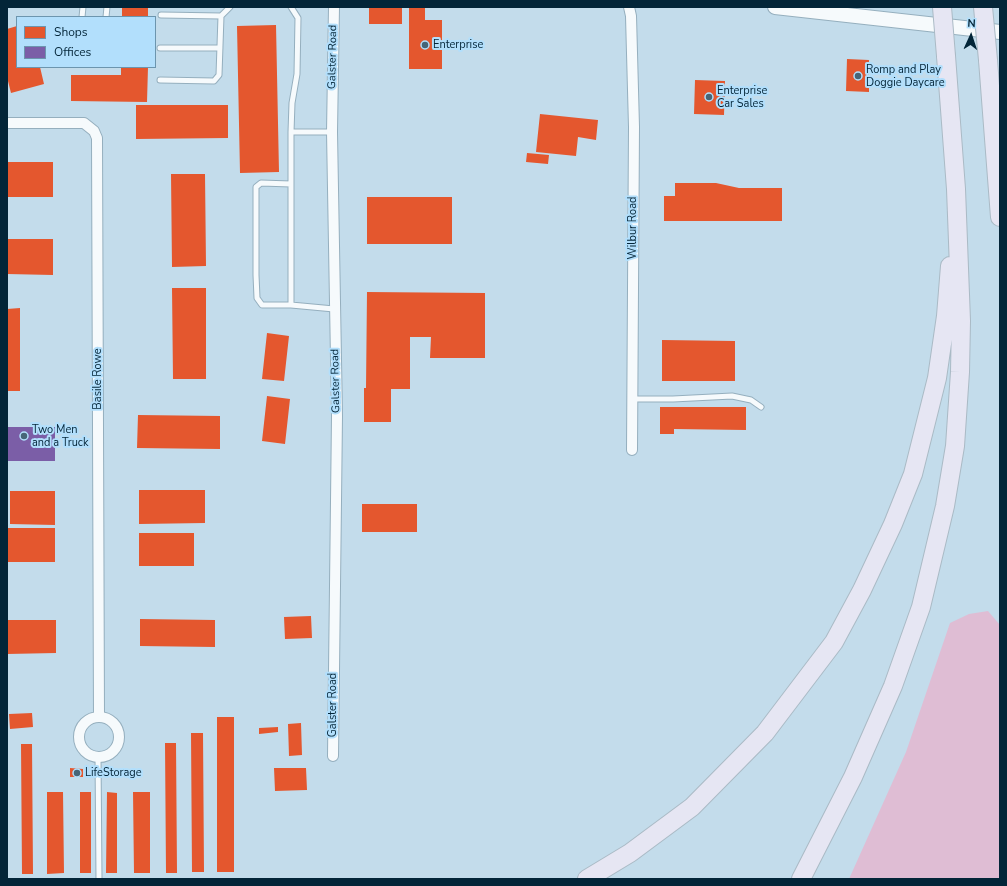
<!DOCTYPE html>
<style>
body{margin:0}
#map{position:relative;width:1007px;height:886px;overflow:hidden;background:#c3dceb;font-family:"Nunito Sans",sans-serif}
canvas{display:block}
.frame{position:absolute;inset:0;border:8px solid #032538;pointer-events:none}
.legend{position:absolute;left:16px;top:16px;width:140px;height:52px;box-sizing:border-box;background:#b2dffc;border:1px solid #6c95ae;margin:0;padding:5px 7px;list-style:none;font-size:12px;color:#032538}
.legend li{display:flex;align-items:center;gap:8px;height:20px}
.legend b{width:20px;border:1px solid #6c95ae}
.north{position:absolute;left:951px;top:16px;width:40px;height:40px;-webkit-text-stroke:3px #b2dffc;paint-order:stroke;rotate:3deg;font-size:11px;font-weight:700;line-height:16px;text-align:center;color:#032538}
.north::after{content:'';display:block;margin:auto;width:14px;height:18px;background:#032538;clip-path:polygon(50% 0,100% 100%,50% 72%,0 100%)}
</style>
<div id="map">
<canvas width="1007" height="886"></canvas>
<div class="frame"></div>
<ul class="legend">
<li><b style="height:11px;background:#e4572e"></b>Shops</li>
<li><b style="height:11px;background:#7b5ea7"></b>Offices</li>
</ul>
<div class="north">N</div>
</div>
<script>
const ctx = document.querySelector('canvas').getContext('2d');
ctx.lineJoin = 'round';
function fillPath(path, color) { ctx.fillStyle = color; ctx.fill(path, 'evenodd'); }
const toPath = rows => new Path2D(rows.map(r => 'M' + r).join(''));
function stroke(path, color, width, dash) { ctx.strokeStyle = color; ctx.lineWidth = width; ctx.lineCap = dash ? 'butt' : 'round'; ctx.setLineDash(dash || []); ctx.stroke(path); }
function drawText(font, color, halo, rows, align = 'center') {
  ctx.font = font + ' "Nunito Sans",sans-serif'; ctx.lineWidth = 4; ctx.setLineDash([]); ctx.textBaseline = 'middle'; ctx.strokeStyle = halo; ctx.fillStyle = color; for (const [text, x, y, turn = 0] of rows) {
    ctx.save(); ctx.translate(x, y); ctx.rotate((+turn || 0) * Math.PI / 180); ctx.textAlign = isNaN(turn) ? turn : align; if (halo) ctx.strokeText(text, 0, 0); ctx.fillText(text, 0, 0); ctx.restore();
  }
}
fillPath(toPath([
 [988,611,1000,625,1000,879,849,879,906,752,950,623,969,614]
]), '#dfbdd4');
fillPath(toPath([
 [122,7,148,7,148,17,122,17],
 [369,7,402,7,402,24,369,24],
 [409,7,425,7,425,20,442,20,442,69,409,69],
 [276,25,279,172,240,173,237,26],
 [17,26,17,67,40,67,44,84,11,93,7,77,7,29],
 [847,59,869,60,869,92,846,91],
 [121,67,148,67,147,102,71,101,71,75,121,75],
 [695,80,725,81,724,115,694,114],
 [136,105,228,105,228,138,136,139],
 [540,114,598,120,596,140,578,137,576,156,536,152],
 [527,153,549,155,548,164,526,162],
 [7,162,53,162,53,197,7,197],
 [171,174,205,174,206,266,172,267],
 [675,183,716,183,739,188,782,188,782,221,664,221,664,196,675,196],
 [367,197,452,197,452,244,367,244],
 [7,239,53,239,53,275,7,274],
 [172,288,206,288,206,379,173,379],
 [367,292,485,293,485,358,430,358,431,337,410,337,410,389,391,389,391,422,364,422,364,388,366,388],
 [20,308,20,391,7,391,7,309],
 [267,333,289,336,284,381,262,379],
 [662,340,735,341,735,381,662,381],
 [267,396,290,399,285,444,262,441],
 [660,407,746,407,746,430,674,429,674,434,660,434],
 [138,415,220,416,220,449,137,448],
 [139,490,205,490,205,523,139,524],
 [10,491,55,491,55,525,10,524],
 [362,504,417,504,417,532,362,532],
 [7,528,55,528,55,562,7,562],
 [139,533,194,533,194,566,139,566],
 [311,616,312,638,285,639,284,617],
 [140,619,215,620,215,647,140,646],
 [7,620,56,620,56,653,7,654],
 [32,713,33,727,10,729,9,714],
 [217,717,234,717,234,872,217,872],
 [301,723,302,755,289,756,288,724],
 [278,727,278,732,259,734,259,728],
 [191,733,203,733,204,872,192,872],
 [165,743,176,743,177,873,166,873],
 [21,744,32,744,33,874,22,874],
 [70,768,83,769,83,777,70,777],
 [274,768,306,768,307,790,275,791],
 [47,792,63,792,64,873,47,874],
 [80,792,91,792,91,873,80,873],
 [107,792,117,793,117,873,106,873],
 [133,792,150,792,150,873,134,873]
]), '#e4572e');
fillPath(toPath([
 [7,427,55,427,55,461,7,461]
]), '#7b5ea7');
const lane = toPath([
 [291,7,298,18,297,74,292,103,291,132,332,132],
 [161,15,221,16],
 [82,17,83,7],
 [106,17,107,7],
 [160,48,220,48],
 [160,80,214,81,219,75,221,16,230,7],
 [291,184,261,183,256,187,256,275,257,298,262,305,291,305,291,132],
 [291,305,334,309],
 [632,399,673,399,732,396,751,400,761,407],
 [98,756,99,879]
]);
const street = toPath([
 [629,7,631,16,634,127,632,450],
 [7,123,84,123,94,131,97,138,99,717],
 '79 737a20 20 0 1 1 40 0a20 20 0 1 1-40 0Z',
 [333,756,337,416,332,132,334,7]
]);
const secondary = toPath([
 [775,7,1000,32]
]);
const highway = toPath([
 [988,60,1000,217],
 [587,879,630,853,692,807,765,733,834,642,862,590,893,524,913,474,937,378,946,316,950,266],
 [801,879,853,777,893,686,921,607,945,506,955,446,960,372,961,321,956,189,946,56]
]);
stroke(lane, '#95afbe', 7);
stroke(street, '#95afbe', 12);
stroke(secondary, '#95afbe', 16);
stroke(highway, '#aabac5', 20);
stroke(lane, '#f6fafc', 5);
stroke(street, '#f6fafc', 10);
stroke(secondary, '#f6fafc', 14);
stroke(highway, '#e6e6f3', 18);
const highwayBridge = toPath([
 [942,7,946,56],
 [983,7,988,60]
]);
stroke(highwayBridge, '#aabac5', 20, []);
stroke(highwayBridge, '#e6e6f3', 18);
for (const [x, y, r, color] of [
 [425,45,4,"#466577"],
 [858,76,4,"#466577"],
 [709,97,4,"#466577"],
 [24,436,4,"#466577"],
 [77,773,4,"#466577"]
]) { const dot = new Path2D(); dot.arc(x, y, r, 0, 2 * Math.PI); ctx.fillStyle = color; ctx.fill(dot); stroke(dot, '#b2dffc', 1.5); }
drawText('11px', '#032538', '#b2dffc', [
 ["Enterprise",433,45],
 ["Romp and Play",866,70],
 ["Doggie Daycare",866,83],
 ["Enterprise",717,91],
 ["Car Sales",717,104],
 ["Two Men",32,430],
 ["and a Truck",32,443],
 ["LifeStorage",85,773]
], 'left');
drawText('11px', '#032538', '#b2dffc', [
 ["Galster Road",333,57,-89],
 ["Wilbur Road",633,228,-90],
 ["Basile Rowe",98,379,-90],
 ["Galster Road",336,381,-91],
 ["Galster Road",333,705,-90]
]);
</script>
